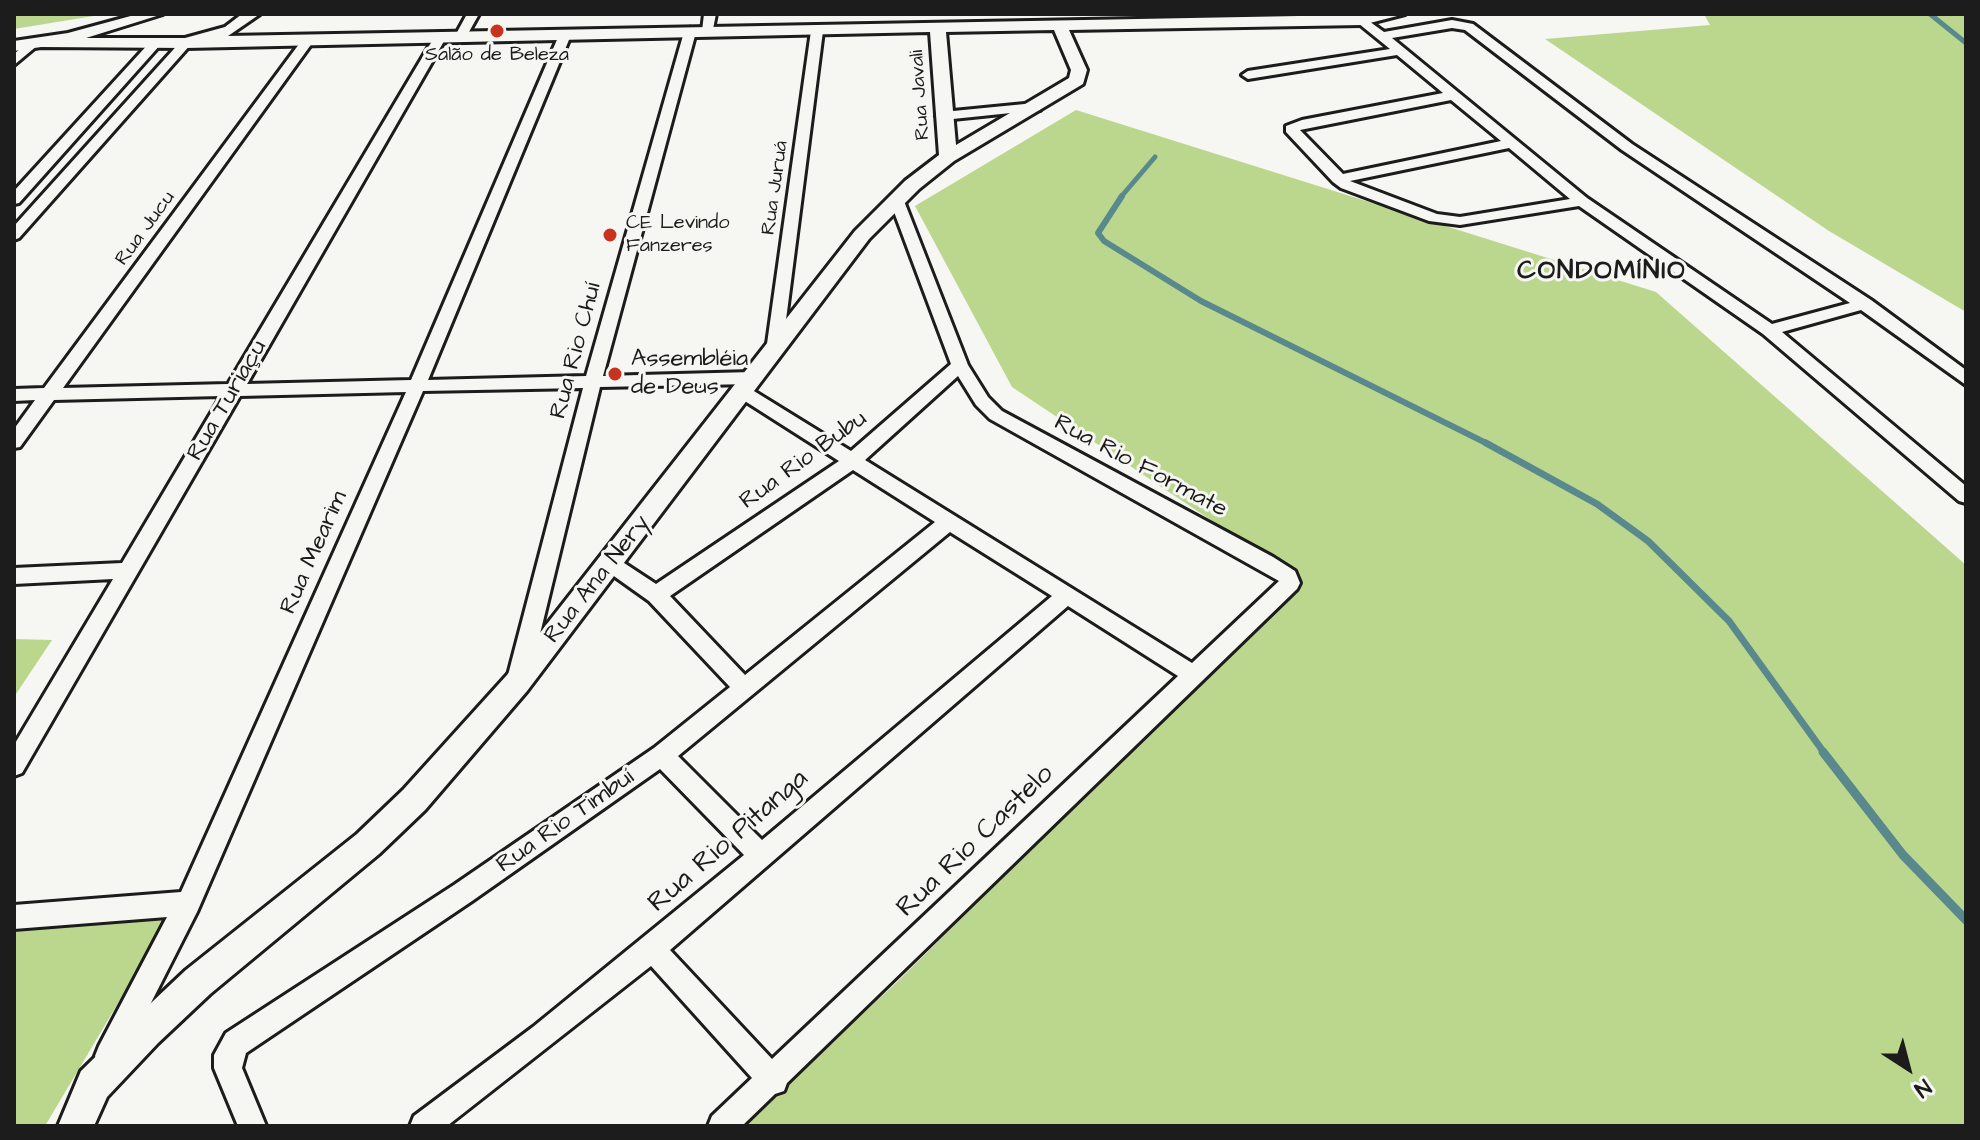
<!DOCTYPE html>
<meta charset="utf-8">
<style>
body{margin:0}
#map{position:relative;width:1980px;height:1140px;overflow:hidden;background:#f6f6f2;font-family:"Architects Daughter",sans-serif}
canvas{display:block}
.frame{position:absolute;inset:0;border:16px solid #1c1c1c;pointer-events:none}
.north{position:absolute;left:1868px;top:1028px;width:80px;height:80px;-webkit-text-stroke:6px #f6f6f2;paint-order:stroke;rotate:144deg;font-size:22px;font-weight:700;line-height:32px;text-align:center;color:#1c1c1c}
.north::after{content:'';display:block;margin:auto;width:28px;height:36px;background:#1c1c1c;clip-path:polygon(50% 0,100% 100%,50% 72%,0 100%)}
</style>
<div id="map">
<canvas width="1980" height="1140"></canvas>
<div class="frame"></div>
<div class="north">N</div>
</div>
<script>
const ctx = document.querySelector('canvas').getContext('2d');
ctx.lineJoin = 'round';
function fillPath(path, color) { ctx.fillStyle = color; ctx.fill(path, 'evenodd'); }
const toPath = rows => new Path2D(rows.map(r => 'M' + r).join(''));
function stroke(path, color, width, dash) { ctx.strokeStyle = color; ctx.lineWidth = width; ctx.lineCap = dash ? 'butt' : 'round'; ctx.setLineDash(dash || []); ctx.stroke(path); }
function drawText(font, color, halo, rows, align = 'center') {
  ctx.font = font + ' "Architects Daughter",sans-serif'; ctx.lineWidth = 6; ctx.setLineDash([]); ctx.textBaseline = 'middle'; ctx.strokeStyle = halo; ctx.fillStyle = color; for (const [text, x, y, turn = 0] of rows) {
    ctx.save(); ctx.translate(x, y); ctx.rotate((+turn || 0) * Math.PI / 180); ctx.textAlign = isNaN(turn) ? turn : align; if (halo) ctx.strokeText(text, 0, 0); ctx.fillText(text, 0, 0); ctx.restore();
  }
}
fillPath(toPath([
 [14,14,106,14,14,29],
 [1704,14,1966,14,1966,312,1829,231,1545,39,1710,25],
 [1076,110,1656,292,1966,565,1966,1126,740,1126,896,983,1302,581,1012,387,915,206],
 [14,639,52,640,14,697],
 [171,914,45,1126,14,1126,14,929]
]), '#bbd78e');
stroke(toPath([
 [1930,14,1966,43],
 [1120,198,1155,157]
]), '#59898d', 5);
stroke(toPath([
 [1122,196,1098,233,1104,241,1201,301,1490,445]
]), '#59898d', 6);
stroke(toPath([
 [1486,443,1597,504,1648,541,1729,621,1825,754]
]), '#59898d', 7);
stroke(toPath([
 [1823,752,1903,855,1966,920]
]), '#59898d', 9);
const minor = toPath([
 [467,14,479,14,465,39,457,39,455,36,467,14],
 [704,14,716,14,712,34,702,31,704,14],
 [1362,16,1384,32,1452,20,1473,24,1632,144,1871,300,1966,370,1966,385,1861,310,1782,332,1966,486,1966,503,1959,501,1763,334,1579,206,1460,225,1429,221,1341,188,1333,182,1286,132,1286,126,1302,120,1443,93,1397,55,1248,79,1242,75,1248,71,1390,49,1358,23,1356,20,1362,16],
 [1452,28,1465,30,1622,150,1850,303,1772,324,1587,198,1392,38,1452,28],
 [1451,100,1501,141,1343,174,1300,130,1451,100],
 [1509,148,1570,199,1460,217,1437,214,1350,181,1509,148],
 [817,27,823,31,782,351,774,356,766,351,811,31,817,27],
 [690,28,696,32,603,376,752,372,761,378,752,384,600,387,529,679,526,685,518,688,510,685,507,679,583,388,423,391,197,912,119,1066,109,1070,99,1066,95,1056,99,1046,167,917,14,929,14,905,181,892,406,392,240,396,22,773,14,776,14,745,113,579,14,584,14,568,122,563,221,396,54,400,20,447,14,448,14,429,35,400,14,401,14,389,44,388,305,36,309,35,315,39,63,388,228,384,435,36,441,32,447,36,247,384,411,380,559,35,565,31,571,35,428,380,586,376,684,32,690,28],
 [182,40,192,43,19,238,14,240,14,226,182,40],
 [151,41,161,44,19,203,14,204,14,191,151,41],
 [28,42,38,45,14,65,14,54,28,42],
 [1035,103,1040,104,1040,110,943,120,936,116,943,112,1035,103],
 [897,197,904,201,968,365,988,397,1002,411,1273,557,1295,571,1300,583,1297,589,787,1083,784,1091,775,1094,742,1126,708,1126,712,1116,752,1078,651,966,447,1126,410,1126,414,1116,533,1027,744,855,660,769,472,901,246,1053,242,1068,266,1126,238,1126,214,1068,214,1055,226,1033,454,885,654,748,730,687,649,601,604,569,601,564,604,559,611,556,618,559,656,584,839,461,737,396,734,392,737,388,749,388,851,451,951,364,890,201,897,197],
 [958,376,976,405,990,419,1279,581,1192,663,865,460,958,376],
 [853,470,935,522,745,675,670,596,853,470],
 [950,532,1052,596,762,840,678,756,950,532],
 [1068,606,1178,676,772,1059,670,950,1068,606]
]);
const tertiary = toPath([
 [138,14,163,14,86,38,185,38,225,27,242,14,260,14,228,36,1405,14,1362,25,1069,30,1087,70,1083,84,954,161,919,189,869,239,527,691,425,810,379,854,210,994,158,1043,107,1097,94,1126,58,1126,81,1071,134,1019,186,970,357,834,403,790,507,675,855,231,905,181,939,155,930,32,186,48,41,47,14,51,14,41,68,33,138,14],
 [1054,30,1071,70,1069,78,956,145,946,32,1054,30]
]);
stroke(minor, '#1c1c1c', 6);
stroke(tertiary, '#1c1c1c', 6);
fillPath(minor, '#f6f6f2');
fillPath(tertiary, '#f6f6f2');
for (const [x, y, r, color] of [
 [497,31,8,"#c8321e"],
 [610,235,8,"#c8321e"],
 [615,374,8,"#c8321e"]
]) { const dot = new Path2D(); dot.arc(x, y, r, 0, 2 * Math.PI); ctx.fillStyle = color; ctx.fill(dot); stroke(dot, '#f6f6f2', 3); }
drawText('20px', '#1c1c1c', '#f6f6f2', [
 ["Salão de Beleza",497,56],
 ["CE Levindo",626,224,"left"],
 ["Fanzeres",626,247,"left"]
]);
drawText('20px', '#1c1c1c', '#f6f6f2', [
 ["Rua Javali",921,95,-94],
 ["Rua Juruá",776,188,-82],
 ["Rua Jucu",146,229,-54]
]);
drawText('24px', '#1c1c1c', '#f6f6f2', [
 ["Rua Rio Chuí",577,351,-75],
 ["Rua Turiaçu",228,401,-60],
 ["Rua Rio Bubu",804,461,-36],
 ["Rua Rio Formate",1140,467,28],
 ["Rua Mearim",315,553,-66],
 ["Rua Ana Nery",598,580,-52],
 ["Rua Rio Timbuí",566,822,-35]
]);
drawText('24px', '#1c1c1c', '#f6f6f2', [
 ["Assembléia",631,360],
 ["de Deus",631,388]
], 'left');
ctx.letterSpacing = '2px';
drawText('bold 26px', '#1c1c1c', '#f6f6f2', [
 ["CONDOMÍNIO",1602,273]
]);
ctx.letterSpacing = '0px';
drawText('28px', '#1c1c1c', '#f6f6f2', [
 ["Rua Rio Pitanga",729,842,-41],
 ["Rua Rio Castelo",976,842,-44]
]);
</script>
